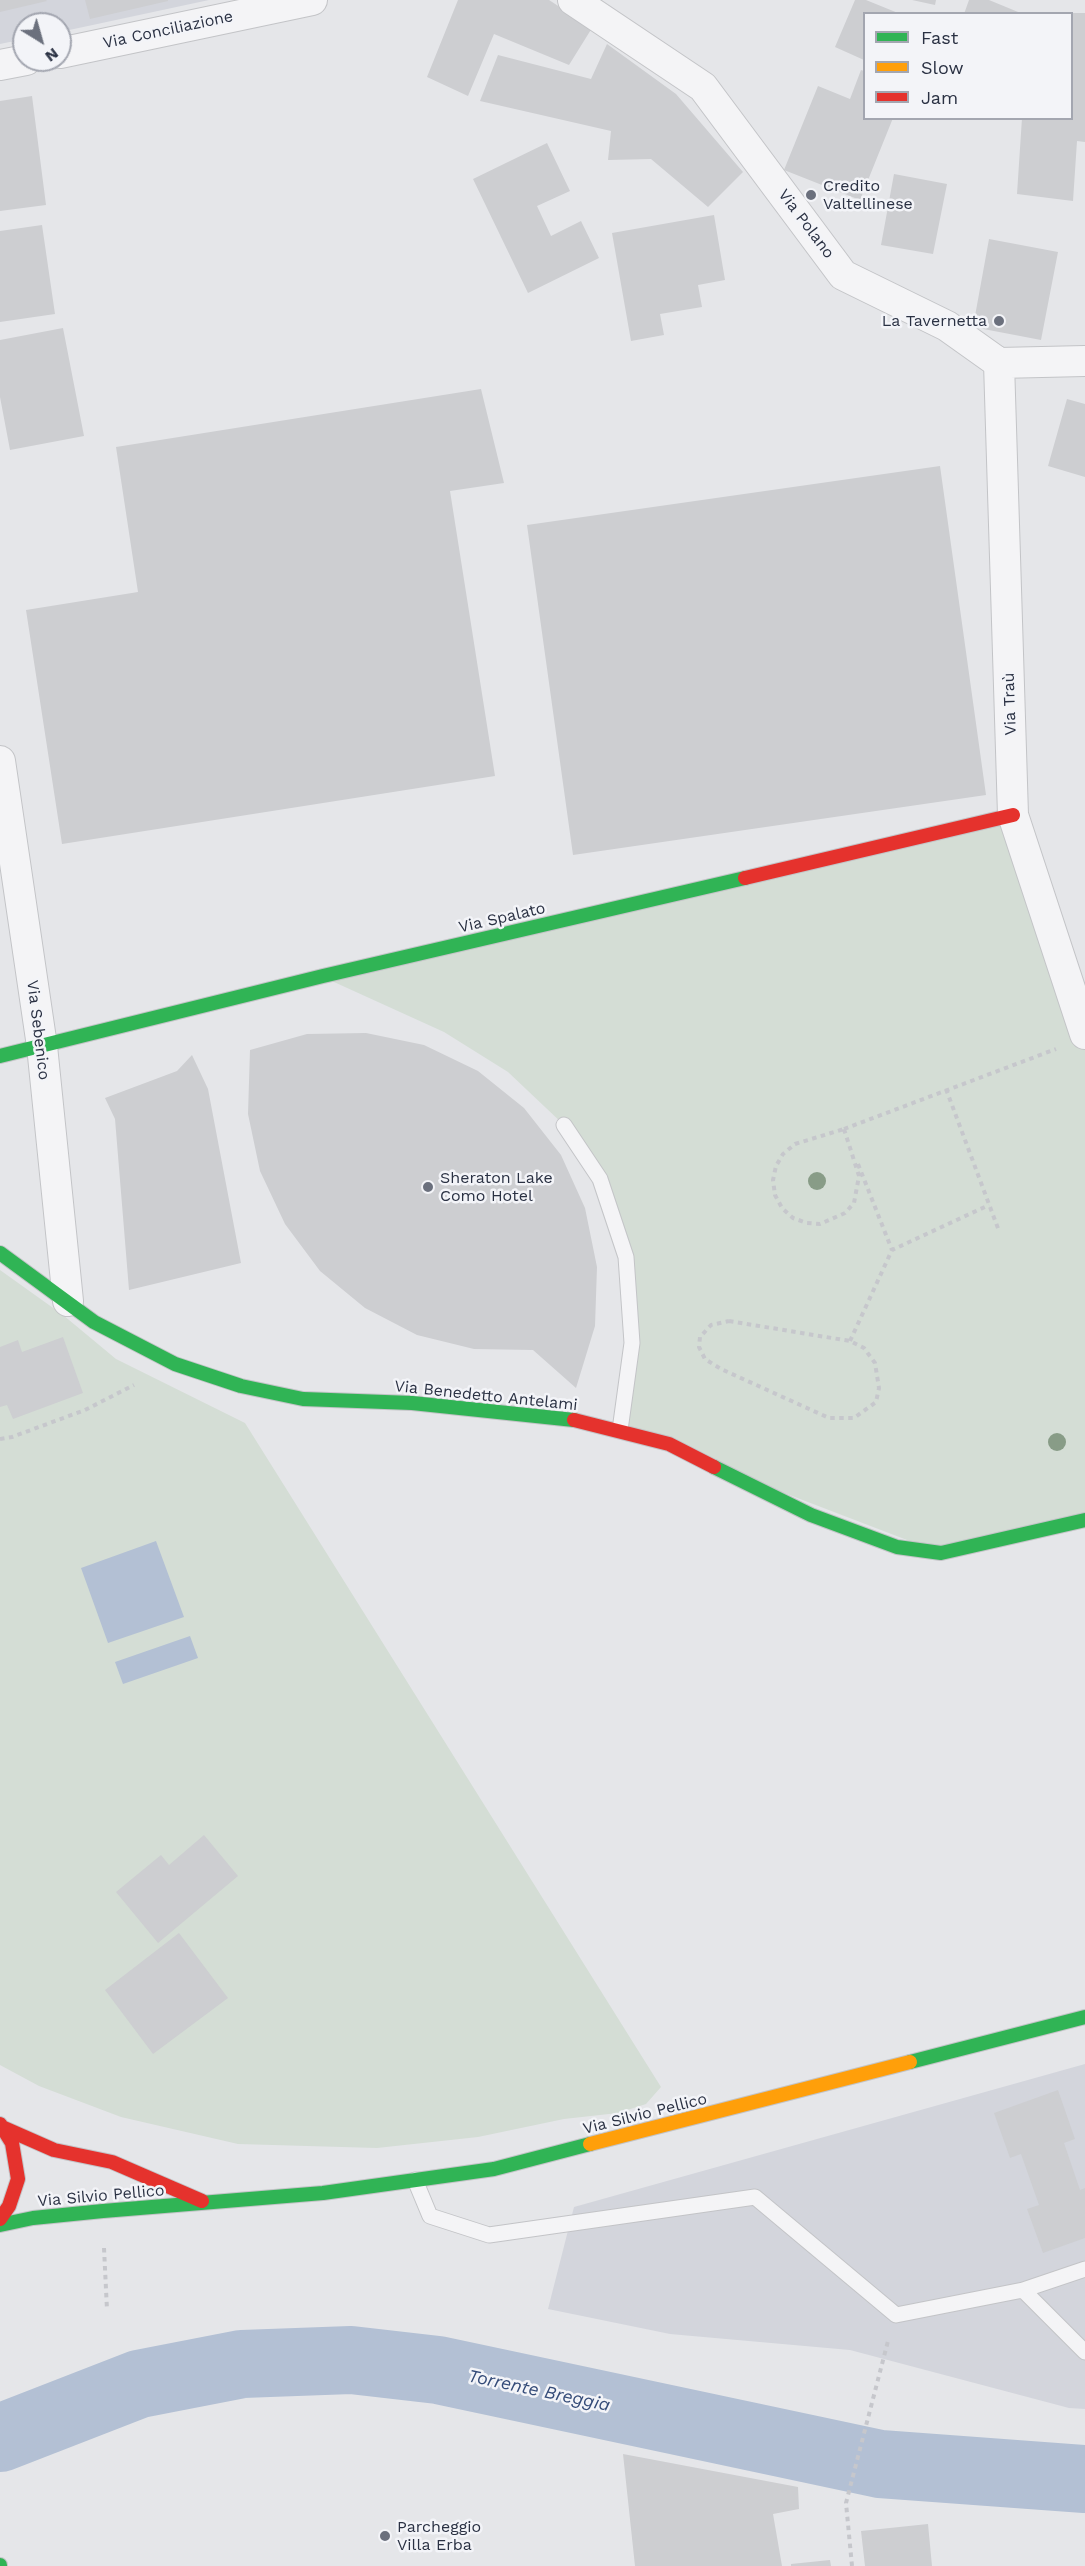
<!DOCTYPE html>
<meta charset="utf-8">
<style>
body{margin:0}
#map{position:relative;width:1085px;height:2566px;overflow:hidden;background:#e5e6e9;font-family:"Work Sans",sans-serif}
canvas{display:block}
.legend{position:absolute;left:863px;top:12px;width:210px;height:108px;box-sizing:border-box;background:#f3f4f8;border:2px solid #a3a6b0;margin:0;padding:8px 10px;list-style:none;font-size:18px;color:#2a3143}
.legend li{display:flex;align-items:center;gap:12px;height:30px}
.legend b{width:30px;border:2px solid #a3a6b0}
.north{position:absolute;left:12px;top:12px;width:60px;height:60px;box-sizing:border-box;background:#f3f4f8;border:2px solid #a3a6b0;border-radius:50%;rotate:143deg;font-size:16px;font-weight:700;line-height:24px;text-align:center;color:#2a3143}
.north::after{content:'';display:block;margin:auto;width:21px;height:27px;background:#6b707d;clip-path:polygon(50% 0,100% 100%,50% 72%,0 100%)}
</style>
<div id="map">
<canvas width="1085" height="2566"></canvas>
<ul class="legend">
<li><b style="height:8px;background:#30b455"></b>Fast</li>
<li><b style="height:8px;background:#ff9f0a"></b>Slow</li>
<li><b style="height:8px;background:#e5322d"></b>Jam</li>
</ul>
<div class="north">N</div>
</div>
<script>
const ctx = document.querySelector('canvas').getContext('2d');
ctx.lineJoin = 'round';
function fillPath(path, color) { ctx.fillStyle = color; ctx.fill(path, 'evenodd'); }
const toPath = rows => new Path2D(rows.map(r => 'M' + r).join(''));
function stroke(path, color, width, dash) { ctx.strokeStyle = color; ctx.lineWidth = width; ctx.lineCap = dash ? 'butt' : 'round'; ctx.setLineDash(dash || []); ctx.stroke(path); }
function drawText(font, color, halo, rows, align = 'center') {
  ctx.font = font + ' "Work Sans",sans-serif'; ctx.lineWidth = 5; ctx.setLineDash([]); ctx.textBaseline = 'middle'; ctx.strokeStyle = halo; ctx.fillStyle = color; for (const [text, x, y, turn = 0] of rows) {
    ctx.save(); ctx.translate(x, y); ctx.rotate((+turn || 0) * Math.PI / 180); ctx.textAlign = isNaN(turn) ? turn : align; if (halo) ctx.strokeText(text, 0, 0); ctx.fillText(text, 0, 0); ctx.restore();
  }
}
fillPath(toPath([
 [0,0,209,0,60,32,60,24,24,24,24,39,0,44],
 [1085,2064,1085,2409,1069,2408,850,2350,670,2334,548,2309,574,2207]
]), '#d3d5dc');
fillPath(toPath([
 [1013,815,1085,1034,1085,1520,941,1553,620,1430,632,1343,626,1257,600,1179,564,1125,508,1072,444,1032,323,977],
 [0,1270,63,1315,116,1359,245,1423,661,2087,646,2104,618,2113,564,2119,478,2137,377,2148,238,2144,121,2117,39,2086,0,2065]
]), '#d4ddd5');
fillPath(toPath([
 [156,1541,184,1617,108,1643,81,1568],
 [190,1636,198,1658,123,1684,115,1662]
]), '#b3c0d4');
stroke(toPath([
 [0,2438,139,2384,242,2364,351,2360,438,2370,880,2464,1085,2479]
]), '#b3c0d4', 68);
fillPath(toPath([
 [0,0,46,0,47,1,0,12],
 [85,0,168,0,168,1,90,19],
 [458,0,549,0,592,28,569,65,494,34,468,96,427,77],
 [855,0,866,0,898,13,864,14,864,60,835,47],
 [912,0,936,0,935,5],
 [969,0,989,0,1023,14,964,14],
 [1072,13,1085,13,1085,142,1077,141,1073,201,1017,194,1022,118,1072,118],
 [607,44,676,94,743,172,708,207,651,159,608,160,611,131,480,101,498,55,591,79],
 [861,70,864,71,864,118,893,118,860,200,784,170,818,86,850,99],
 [32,96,46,205,0,211,0,101],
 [547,143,570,191,537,206,551,236,581,221,599,258,528,293,473,179],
 [894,174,947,184,933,254,881,245],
 [714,215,725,280,698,285,702,307,660,314,664,335,631,341,612,233],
 [42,225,55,314,0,322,0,231],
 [989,239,1058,252,1041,340,973,327],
 [63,328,84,436,10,450,0,397,0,340],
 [481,389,504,483,450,491,495,776,62,844,26,610,138,592,116,447],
 [1067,399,1085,404,1085,477,1048,466],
 [940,466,986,795,573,855,527,525],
 [366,1033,424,1045,478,1071,524,1108,561,1155,585,1208,597,1267,595,1326,576,1388,533,1350,474,1349,417,1335,365,1308,320,1271,285,1224,260,1171,248,1114,250,1050,307,1034],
 [192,1055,208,1089,241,1263,129,1290,115,1119,105,1098,177,1071],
 [63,1337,83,1393,13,1419,7,1405,0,1407,0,1347,18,1340,22,1352],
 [204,1835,238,1876,158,1943,116,1892,161,1855,169,1865],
 [179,1933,228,1998,153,2054,105,1990],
 [1058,2090,1075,2139,1064,2143,1080,2190,1085,2188,1085,2238,1043,2253,1027,2209,1039,2205,1021,2154,1010,2158,994,2113],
 [623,2454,798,2487,799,2509,773,2514,782,2566,635,2566],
 [928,2524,932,2566,865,2566,861,2531],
 [830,2560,831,2566,791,2566,791,2564]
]), '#cdced1');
const lane = toPath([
 [564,1125,600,1179,626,1257,632,1343,620,1430],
 [415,2180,430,2216,489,2235,755,2197,896,2315,1023,2290,1085,2352],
 [1023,2290,1085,2269]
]);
const street = toPath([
 [573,0,703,87,843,275,947,326,999,363,1085,361],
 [60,53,312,0],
 [0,65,26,60],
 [999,363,1013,815,1085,1034],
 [0,761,42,1046,68,1301]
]);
const fast = toPath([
 [0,1056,323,976,745,878],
 [0,1253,94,1322,175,1364,241,1386,303,1399,412,1403,574,1420],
 [714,1467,811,1515,897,1547,941,1553,1085,1520],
 [910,2062,1085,2017],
 [0,2225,33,2218,103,2211,323,2193,494,2169,590,2144],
 [0,2565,0,2566]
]);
const slow = toPath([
 [590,2144,910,2062]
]);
const jam = toPath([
 [745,878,1013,815],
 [574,1420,669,1444,714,1467],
 [0,2124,12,2143,18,2179,9,2206,0,2219],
 [4,2128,54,2150,112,2162,202,2201]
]);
stroke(lane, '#c3c4c7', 17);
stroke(street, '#c3c4c7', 32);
stroke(fast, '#c3c4c7', 16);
stroke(slow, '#c3c4c7', 16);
stroke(jam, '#c3c4c7', 16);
stroke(toPath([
 [946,1089,999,1231],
 [844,1129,859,1176,854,1203,845,1213,820,1224,807,1223,793,1218,782,1208,775,1195,773,1180,776,1166,783,1154,795,1144,844,1129],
 [844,1129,1056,1049],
 [858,1164,892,1250],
 [729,1321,850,1341,864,1348,875,1363,879,1388,876,1402,854,1418,829,1418,721,1369,705,1359,699,1347,700,1337,711,1325,729,1321],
 [850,1341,892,1250,989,1205],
 [0,1439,12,1437,85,1410,134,1385],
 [104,2248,107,2310],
 [852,2566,846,2503,888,2341]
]), '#c6c7cc', 4, [4.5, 4.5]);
stroke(lane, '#f4f4f6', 15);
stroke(street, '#f4f4f6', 30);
stroke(fast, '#30b455', 14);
stroke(slow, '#ff9f0a', 14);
stroke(jam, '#e5322d', 14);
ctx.fillStyle = '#889c87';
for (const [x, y] of [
 [817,1181],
 [1057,1442]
]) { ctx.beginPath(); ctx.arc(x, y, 9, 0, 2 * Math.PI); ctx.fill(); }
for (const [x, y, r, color] of [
 [811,195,6,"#6b707d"],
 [999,321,6,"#6b707d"],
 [428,1187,6,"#6b707d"],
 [385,2536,6,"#6b707d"]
]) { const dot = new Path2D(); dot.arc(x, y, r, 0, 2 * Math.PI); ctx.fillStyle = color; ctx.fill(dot); stroke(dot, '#f3f4f8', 2); }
drawText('16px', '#2a3143', '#f3f4f8', [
 ["Via Conciliazione",168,30,-12],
 ["Via Polano",806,224,53],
 ["Via Traù",1010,704,-92],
 ["Via Spalato",502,918,-13],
 ["Via Sebenico",38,1030,83],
 ["Via Benedetto Antelami",486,1396,6],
 ["Via Silvio Pellico",645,2114,-14],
 ["Via Silvio Pellico",101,2196,-5]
]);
drawText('16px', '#2a3143', '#f3f4f8', [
 ["Credito",823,186],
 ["Valtellinese",823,204],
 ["La Tavernetta",987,321,"right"],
 ["Sheraton Lake",440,1178],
 ["Como Hotel",440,1196],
 ["Parcheggio",397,2527],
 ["Villa Erba",397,2545]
], 'left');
drawText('italic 18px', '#344b78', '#f3f4f8', [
 ["Torrente Breggia",539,2391,12]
]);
</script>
